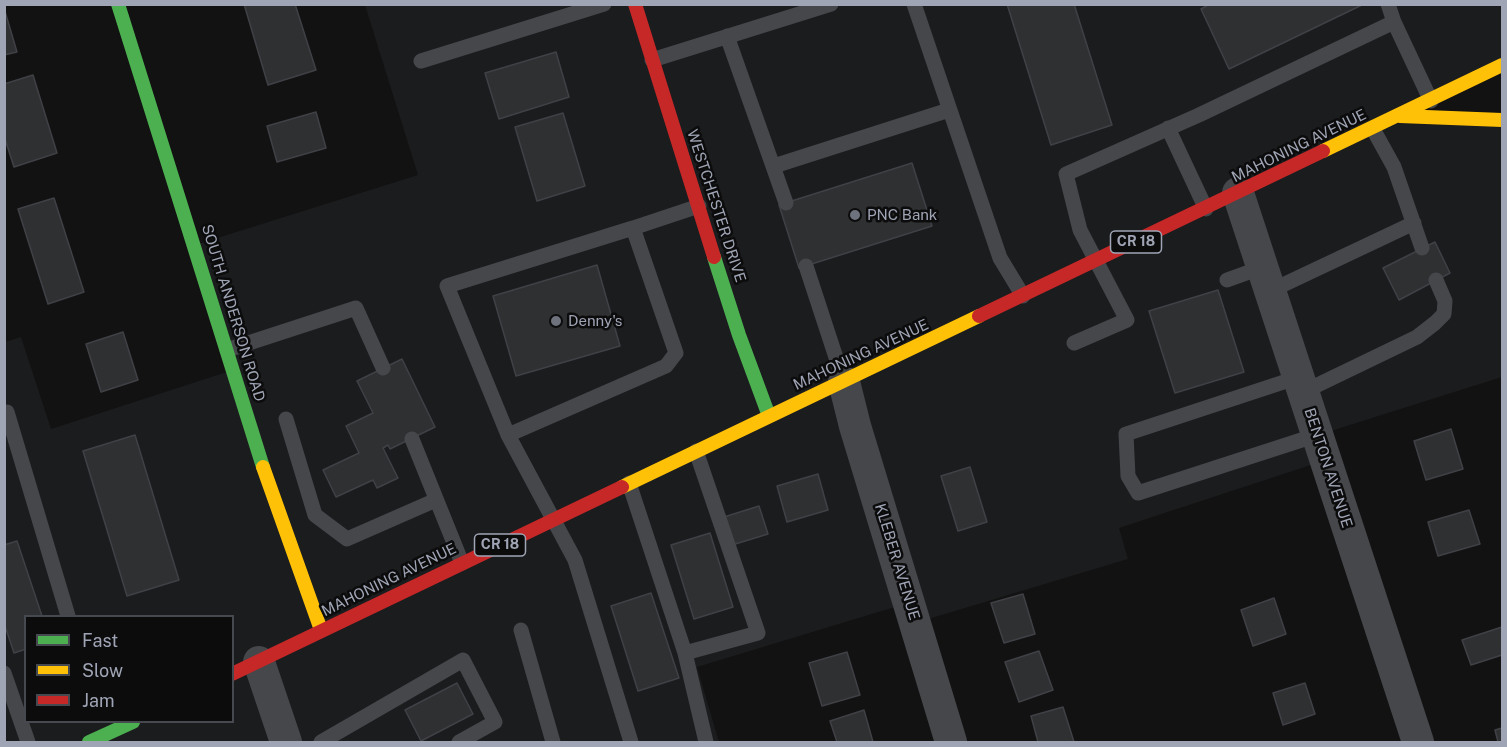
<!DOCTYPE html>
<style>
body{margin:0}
#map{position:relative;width:1507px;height:747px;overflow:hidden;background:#121212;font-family:"Public Sans",sans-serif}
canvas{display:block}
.frame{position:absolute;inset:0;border:6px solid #a0a5b5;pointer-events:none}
.legend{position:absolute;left:24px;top:615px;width:210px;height:108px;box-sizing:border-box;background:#0c0c0d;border:2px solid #474950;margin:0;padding:8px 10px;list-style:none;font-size:18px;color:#a0a5b5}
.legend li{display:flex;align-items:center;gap:12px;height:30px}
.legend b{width:30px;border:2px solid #474950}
</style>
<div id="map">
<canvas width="1507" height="747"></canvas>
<div class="frame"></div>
<ul class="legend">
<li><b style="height:8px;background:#4caf50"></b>Fast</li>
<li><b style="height:8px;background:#ffc107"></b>Slow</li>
<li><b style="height:8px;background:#c62828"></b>Jam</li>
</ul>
</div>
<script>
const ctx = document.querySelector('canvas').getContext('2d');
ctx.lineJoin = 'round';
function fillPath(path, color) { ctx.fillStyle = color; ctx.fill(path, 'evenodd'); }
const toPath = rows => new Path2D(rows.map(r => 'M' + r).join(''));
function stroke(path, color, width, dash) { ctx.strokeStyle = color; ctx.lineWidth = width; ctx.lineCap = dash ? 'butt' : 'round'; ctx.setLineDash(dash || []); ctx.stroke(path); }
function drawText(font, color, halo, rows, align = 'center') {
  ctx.font = font + ' "Public Sans",sans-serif'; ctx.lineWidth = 5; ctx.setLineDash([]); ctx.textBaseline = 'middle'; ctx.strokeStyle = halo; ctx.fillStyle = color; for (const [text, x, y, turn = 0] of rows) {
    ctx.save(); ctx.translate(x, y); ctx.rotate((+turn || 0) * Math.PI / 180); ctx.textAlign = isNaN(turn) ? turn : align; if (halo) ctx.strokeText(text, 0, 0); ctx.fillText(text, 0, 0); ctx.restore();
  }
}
fillPath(toPath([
 [365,5,1502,5,1502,65,1401,116,1502,120,1502,377,1318,435,1326,460,1119,528,1128,559,915,623,908,603,697,667,719,742,5,742,5,342,21,337,51,429,233,370,195,245,418,175],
 [26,616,232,616,232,722,26,722]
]), '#1b1c1e');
const building = toPath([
 [244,4,295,4,316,70,268,85,244,4],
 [1007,4,1074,4,1112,125,1051,145,1007,4],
 [1210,4,1364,4,1229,69,1201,9,1210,4],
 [4,8,17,52,4,55,4,8],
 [556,52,569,97,499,119,485,73,556,52],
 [33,75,57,153,14,167,4,136,4,84,33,75],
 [316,112,326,148,277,162,267,126,316,112],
 [563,113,585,186,537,201,515,127,563,113],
 [912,163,932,226,799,268,779,205,912,163],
 [54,198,84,292,48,304,18,209,54,198],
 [1435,242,1450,273,1399,300,1383,268,1435,242],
 [597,265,620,346,516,376,493,296,597,265],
 [1218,290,1244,372,1175,393,1149,311,1218,290],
 [123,332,138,380,101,392,86,344,123,332],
 [402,359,435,427,390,449,388,445,383,448,398,478,377,488,373,480,336,497,323,470,359,453,346,426,373,413,357,381,402,359],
 [1451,429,1463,469,1426,480,1414,441,1451,429],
 [135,435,179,580,127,596,83,451,135,435],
 [970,467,987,522,958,531,941,476,970,467],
 [818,474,828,510,787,522,777,486,818,474],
 [759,506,768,534,732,545,724,517,759,506],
 [1469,510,1480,544,1438,556,1428,522,1469,510],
 [710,533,733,607,694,619,671,545,710,533],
 [17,541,42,616,26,616,26,649,14,653,4,623,4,545,17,541],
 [651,593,679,678,638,691,611,606,651,593],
 [1023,594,1035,634,1004,643,991,603,1023,594],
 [1274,598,1286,634,1253,646,1241,610,1274,598],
 [1502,627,1502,655,1471,665,1462,640,1502,627],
 [1039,651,1053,690,1019,702,1005,662,1039,651],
 [847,652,860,695,822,706,809,663,847,652],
 [457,683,473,714,421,741,405,710,457,683],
 [1305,683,1315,714,1283,725,1273,693,1305,683],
 [1063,707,1074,742,1038,742,1031,716,1063,707],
 [864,710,873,742,837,742,830,721,864,710],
 [1502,728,1502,742,1498,742,1495,730,1502,728]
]);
fillPath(building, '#2f3032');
stroke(building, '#404146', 1.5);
stroke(toPath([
 [914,4,1000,258,1023,296],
 [1388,4,1394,22],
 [727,36,786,203],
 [652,60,831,4],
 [421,61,604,4],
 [1168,128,1206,209],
 [1373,129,1394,167,1422,248],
 [774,166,949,110],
 [633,228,699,206],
 [806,266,844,382],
 [1227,280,1263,267],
 [1270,291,1414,223],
 [1074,343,1127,320,1080,230,1066,174,1199,115,1394,22,1431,101],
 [227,350,356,308,383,368],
 [1299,377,1126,434,1128,476,1138,493,1317,435],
 [1303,392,1417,337,1435,323,1444,314,1445,301,1436,280],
 [4,413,7,412,68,616],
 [286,419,315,515,347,539,436,500],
 [508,435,666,366,676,353,633,228,447,286,508,435,575,560,631,742],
 [412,439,462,563],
 [629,483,685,653,706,742],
 [521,630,553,742],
 [685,653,758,633,696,451],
 [4,673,28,742],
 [321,742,463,660,495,722,459,742]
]), '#45474b', 15);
stroke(toPath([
 [1238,193,1418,742],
 [844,382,855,426,951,742],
 [259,662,286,742]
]), '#45474b', 32);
stroke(toPath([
 [118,4,263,467],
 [714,257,739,335,769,416],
 [89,742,133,722]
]), '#4caf50', 14);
stroke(toPath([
 [1400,116,1502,120],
 [1323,151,1502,65],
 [263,467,321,630],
 [622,487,979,316]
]), '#ffc107', 14);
stroke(toPath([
 [635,4,714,257],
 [979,316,1323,151],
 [232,674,622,487]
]), '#c62828', 14);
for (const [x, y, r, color] of [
 [855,215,6,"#6e727c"],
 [556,321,6,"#6e727c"]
]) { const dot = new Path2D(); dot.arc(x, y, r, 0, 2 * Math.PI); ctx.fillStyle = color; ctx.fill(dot); stroke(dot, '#0c0c0d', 2); }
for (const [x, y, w] of [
 [1136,242,51],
 [500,545,51]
]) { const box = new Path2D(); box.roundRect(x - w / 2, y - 11, w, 22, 4.5); ctx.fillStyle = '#0c0c0d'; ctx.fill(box); stroke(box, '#a0a5b5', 1.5); }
drawText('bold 14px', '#a0a5b5', null, [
 ["CR 18",1136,242],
 ["CR 18",500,545]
]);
drawText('15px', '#a0a5b5', '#0c0c0d', [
 ["MAHONING AVENUE",1299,146,-26],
 ["WESTCHESTER DRIVE",716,206,72],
 ["SOUTH ANDERSON ROAD",233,313,73],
 ["MAHONING AVENUE",861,355,-25],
 ["BENTON AVENUE",1328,468,72],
 ["KLEBER AVENUE",897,562,73],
 ["MAHONING AVENUE",389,580,-26]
]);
drawText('15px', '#a0a5b5', '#0c0c0d', [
 ["PNC Bank",867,215],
 ["Denny's",568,321]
], 'left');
</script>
